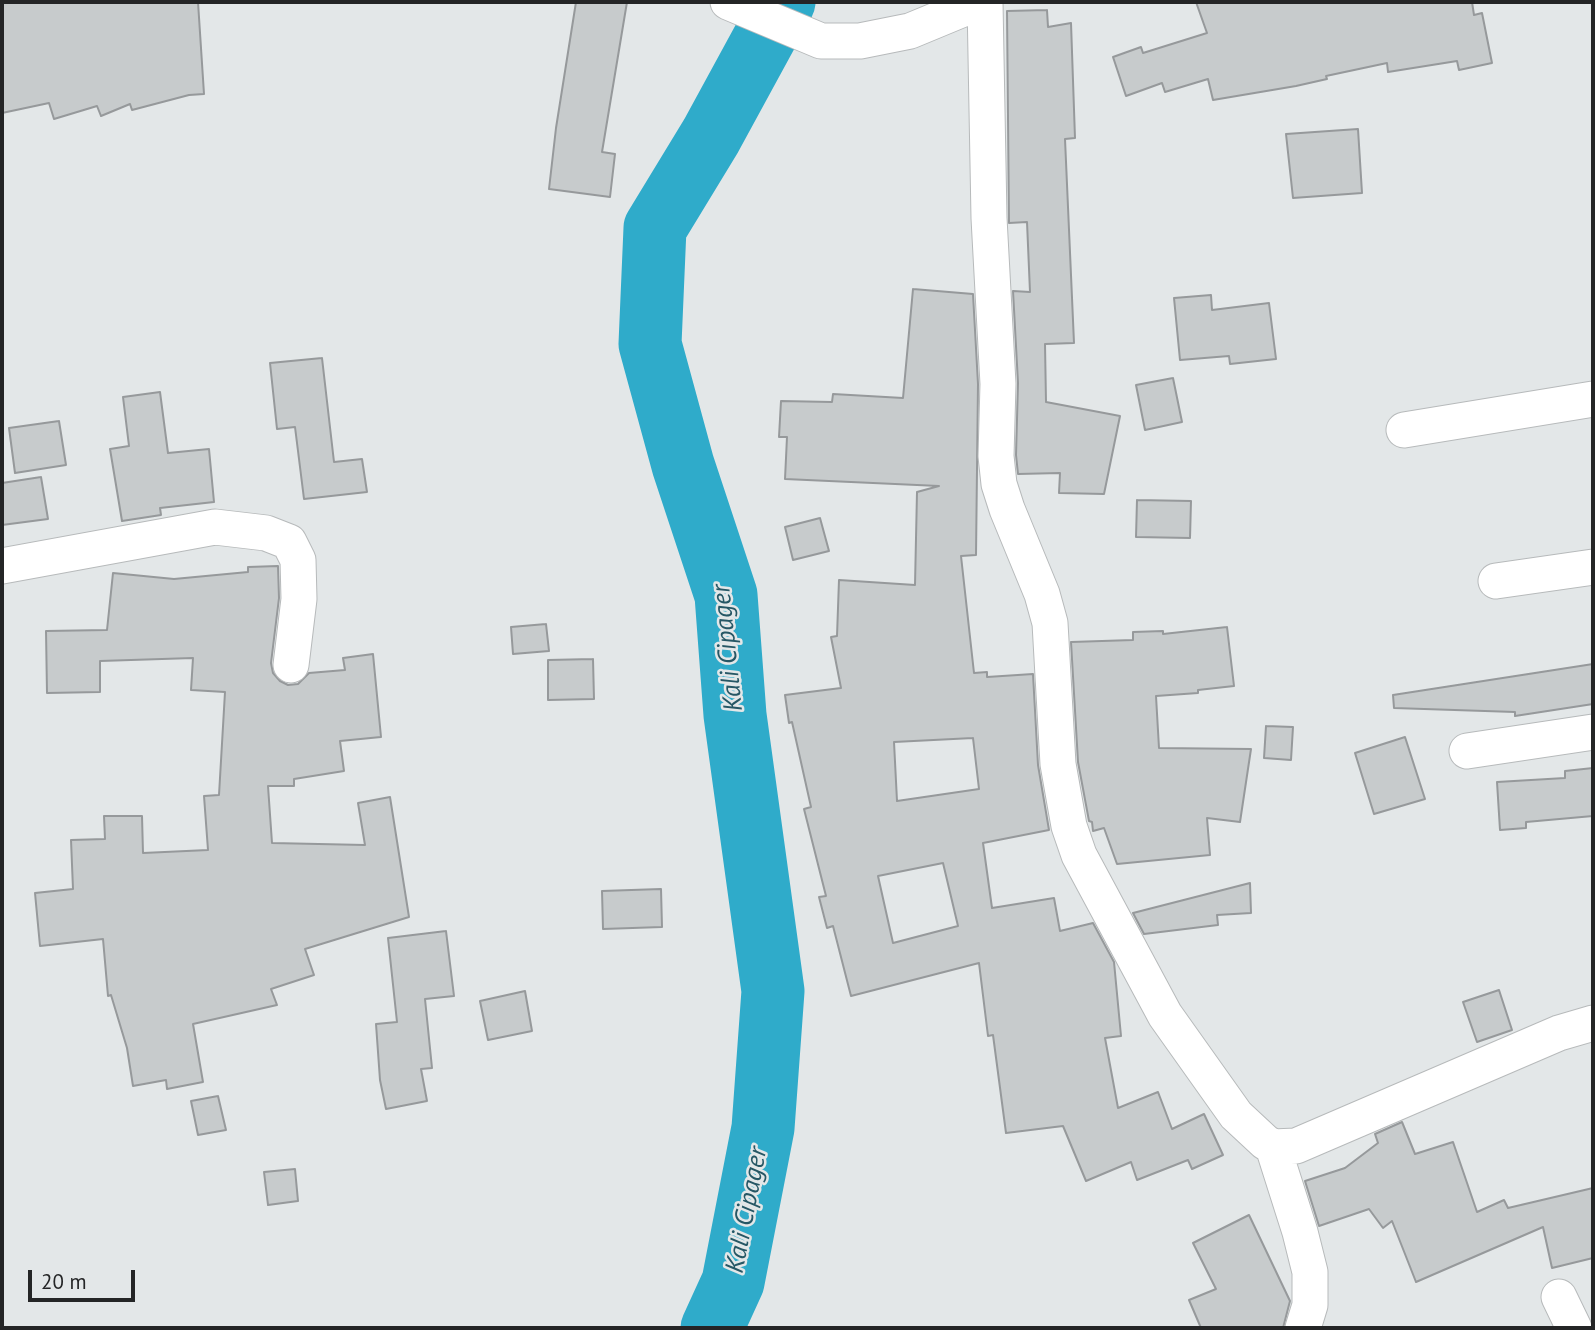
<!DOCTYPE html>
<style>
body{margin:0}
#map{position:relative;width:1595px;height:1330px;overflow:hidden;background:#e3e7e8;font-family:"PT Sans",sans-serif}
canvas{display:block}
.frame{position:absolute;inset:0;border:4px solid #242526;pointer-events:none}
.scale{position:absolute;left:28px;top:1270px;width:107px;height:32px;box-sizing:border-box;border:4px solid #242526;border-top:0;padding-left:9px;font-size:21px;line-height:24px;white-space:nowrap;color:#242526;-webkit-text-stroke:5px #e3e7e8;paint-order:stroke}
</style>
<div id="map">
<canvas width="1595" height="1330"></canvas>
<div class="frame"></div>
<div class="scale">20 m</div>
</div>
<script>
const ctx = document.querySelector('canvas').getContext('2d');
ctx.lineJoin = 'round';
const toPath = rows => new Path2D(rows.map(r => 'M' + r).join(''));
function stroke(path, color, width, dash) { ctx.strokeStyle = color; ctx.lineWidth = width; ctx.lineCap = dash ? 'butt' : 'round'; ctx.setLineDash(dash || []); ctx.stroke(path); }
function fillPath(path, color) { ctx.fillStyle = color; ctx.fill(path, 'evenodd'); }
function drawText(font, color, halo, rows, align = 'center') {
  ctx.font = font + ' "PT Sans",sans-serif'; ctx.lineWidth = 5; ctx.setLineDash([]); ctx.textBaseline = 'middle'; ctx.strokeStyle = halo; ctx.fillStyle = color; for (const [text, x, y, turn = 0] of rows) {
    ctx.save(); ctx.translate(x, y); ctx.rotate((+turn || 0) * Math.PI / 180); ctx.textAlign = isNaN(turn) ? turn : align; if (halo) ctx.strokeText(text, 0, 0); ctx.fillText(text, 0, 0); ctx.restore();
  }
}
stroke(toPath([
 [712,1328,733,1282,763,1128,773,991,735,715,726,595,683,465,650,344,655,228,711,136,784,2]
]), '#2fabca', 63);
const building = toPath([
 [2,2,198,2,204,94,189,95,132,110,130,104,101,116,97,106,54,119,49,103,2,113,2,2],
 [576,2,627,2,602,152,615,154,610,197,549,189,556,128,576,2],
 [1196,2,1472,2,1474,15,1482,13,1492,63,1459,70,1457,61,1388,72,1387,63,1326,76,1327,79,1296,86,1213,100,1208,79,1165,92,1162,83,1126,96,1113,57,1141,47,1143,53,1207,33,1196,2],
 [1047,10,1048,27,1071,23,1075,138,1065,139,1074,343,1045,344,1046,402,1120,416,1104,494,1059,493,1060,473,1018,474,1016,455,1018,383,1013,291,1030,292,1027,222,1009,223,1007,11,1047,10],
 [1358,129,1362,193,1293,198,1286,134,1358,129],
 [913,289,973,294,978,384,976,555,961,556,974,673,987,672,987,677,1033,674,1038,765,1049,830,983,843,992,908,1054,898,1060,931,1093,923,1114,962,1121,1036,1105,1038,1118,1108,1158,1092,1172,1129,1204,1114,1223,1155,1192,1169,1188,1160,1137,1180,1131,1162,1086,1181,1063,1126,1006,1133,993,1035,988,1036,979,963,851,996,833,926,827,928,819,897,826,896,804,809,811,807,792,722,789,723,785,695,841,688,831,637,837,636,839,580,915,585,917,492,939,486,785,479,787,437,779,437,781,401,832,402,833,394,903,398,913,289],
 [973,738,979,789,897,801,894,742,973,738],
 [943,863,958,926,893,943,878,876,943,863],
 [1211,295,1212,310,1269,303,1276,359,1230,364,1229,356,1180,360,1174,298,1211,295],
 [322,358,334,462,362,459,367,492,304,499,295,427,277,429,270,363,322,358],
 [1173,378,1182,422,1145,430,1136,385,1173,378],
 [160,392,168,453,209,449,214,502,160,508,161,515,122,521,110,449,129,446,123,397,160,392],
 [59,421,66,465,15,473,9,428,59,421],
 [41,477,48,519,2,525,2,483,41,477],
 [1137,500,1191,501,1190,538,1136,537,1137,500],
 [820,518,829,551,793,560,785,527,820,518],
 [278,566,279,598,271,663,273,673,280,681,288,685,298,684,309,673,345,670,343,658,373,654,381,737,340,741,344,771,294,779,294,786,268,786,272,843,365,845,358,803,390,797,409,917,305,949,314,975,271,989,277,1005,193,1024,203,1082,167,1089,166,1080,133,1086,127,1048,111,995,108,996,103,939,40,946,35,893,73,889,71,840,105,839,104,816,142,816,143,853,208,850,204,796,219,795,225,692,191,690,193,658,100,661,100,692,47,693,46,631,107,630,113,573,174,579,248,572,248,567,278,566],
 [546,624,549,651,513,654,511,627,546,624],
 [1227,627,1234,686,1198,690,1198,693,1156,696,1159,748,1251,749,1240,822,1207,818,1210,855,1117,864,1104,828,1093,831,1092,822,1089,821,1078,762,1071,642,1133,640,1133,632,1163,631,1163,634,1227,627],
 [593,659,594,699,548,700,548,660,593,659],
 [1593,664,1593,704,1515,716,1515,712,1394,708,1393,695,1593,664],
 [1266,726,1293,727,1291,760,1264,758,1266,726],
 [1405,737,1425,799,1374,814,1355,753,1405,737],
 [1593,768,1593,816,1526,822,1526,828,1500,830,1497,782,1565,778,1565,771,1593,768],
 [1250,883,1251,913,1217,915,1218,925,1144,934,1133,913,1250,883],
 [661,889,662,927,603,929,602,891,661,889],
 [446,931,454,996,425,999,432,1068,421,1069,427,1101,386,1109,380,1080,376,1024,397,1022,388,938,446,931],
 [1499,990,1512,1030,1477,1042,1463,1002,1499,990],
 [525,991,532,1031,488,1040,480,1001,525,991],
 [218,1096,226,1130,198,1135,191,1101,218,1096],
 [1402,1122,1415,1154,1453,1142,1477,1212,1504,1200,1508,1208,1593,1188,1593,1258,1552,1268,1543,1227,1416,1282,1392,1221,1383,1228,1369,1209,1319,1226,1305,1181,1345,1168,1378,1143,1375,1134,1402,1122],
 [295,1169,298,1201,268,1205,264,1172,295,1169],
 [1249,1215,1290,1301,1283,1328,1201,1328,1189,1300,1216,1289,1193,1243,1249,1215]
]);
fillPath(building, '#c7cbcc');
stroke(building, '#96999b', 2);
const minor = toPath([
 [728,2,821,41,860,41,910,31,980,2],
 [985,2,989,218,998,384,996,456,999,484,1007,509,1042,594,1050,623,1058,764,1069,826,1079,855,1165,1015,1236,1115,1265,1142,1273,1147,1296,1146,1559,1033,1593,1023],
 [1404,430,1593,399],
 [2,566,215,527,266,533,289,542,298,560,299,599,291,665],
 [1496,581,1593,567],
 [1467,751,1593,732],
 [1273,1147,1300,1232,1310,1272,1310,1305,1303,1328],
 [1559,1297,1574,1328]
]);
stroke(minor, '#b7babb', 37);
stroke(minor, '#fff', 35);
drawText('italic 26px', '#265765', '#e3e7e8', [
 ["Kali Cipager",728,648,-96],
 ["Kali Cipager",747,1210,-79]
]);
</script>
